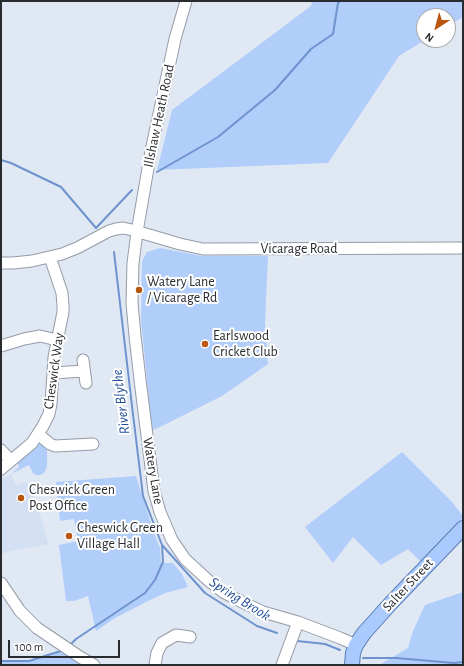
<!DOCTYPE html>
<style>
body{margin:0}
#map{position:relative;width:464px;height:666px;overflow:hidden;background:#e0e8f4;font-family:"Alegreya Sans",sans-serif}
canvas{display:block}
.frame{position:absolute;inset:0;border:2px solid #282b2f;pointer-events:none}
.north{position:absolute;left:416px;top:8px;width:40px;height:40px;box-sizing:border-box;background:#fff;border:1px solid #a9aaac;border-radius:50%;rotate:216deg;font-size:11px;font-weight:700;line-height:16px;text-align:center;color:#282b2f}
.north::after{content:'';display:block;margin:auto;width:14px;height:18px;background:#b75712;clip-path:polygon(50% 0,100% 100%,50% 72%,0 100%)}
.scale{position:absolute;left:8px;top:640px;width:112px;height:18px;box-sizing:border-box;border:2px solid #282b2f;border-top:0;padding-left:5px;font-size:12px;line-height:14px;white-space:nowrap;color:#282b2f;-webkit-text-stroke:3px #fff;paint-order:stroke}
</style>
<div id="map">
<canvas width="464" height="666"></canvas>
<div class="frame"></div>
<div class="north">N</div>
<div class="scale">100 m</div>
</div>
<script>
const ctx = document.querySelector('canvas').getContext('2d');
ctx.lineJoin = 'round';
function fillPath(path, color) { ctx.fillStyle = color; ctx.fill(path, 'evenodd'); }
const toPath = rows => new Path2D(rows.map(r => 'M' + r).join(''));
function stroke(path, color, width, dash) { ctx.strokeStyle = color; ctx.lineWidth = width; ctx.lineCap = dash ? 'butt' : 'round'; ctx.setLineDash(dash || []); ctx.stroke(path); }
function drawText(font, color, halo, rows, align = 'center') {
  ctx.font = font + ' "Alegreya Sans",sans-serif'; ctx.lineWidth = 4; ctx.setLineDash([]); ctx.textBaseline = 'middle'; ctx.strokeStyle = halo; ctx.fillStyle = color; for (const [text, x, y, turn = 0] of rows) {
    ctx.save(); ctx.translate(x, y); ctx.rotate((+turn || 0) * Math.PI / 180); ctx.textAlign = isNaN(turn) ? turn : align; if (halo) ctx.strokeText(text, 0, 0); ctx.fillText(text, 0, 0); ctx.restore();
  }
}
fillPath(toPath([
 [11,474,16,486,27,481,40,514,48,544,11,551,1,554,1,481,3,478]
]), '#d3dff2');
fillPath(toPath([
 [312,1,463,1,463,17,448,26,448,16,424,16,424,40,425,40,399,56,328,163,157,170,172,110,311,6],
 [160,248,202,256,268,256,265,323,268,364,222,396,158,428,152,430,141,320,142,261,147,252],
 [40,441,47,447,47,467,44,473,40,475,36,475,33,473,29,465,11,474,19,467,17,461],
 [402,452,452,502,463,516,463,518,422,563,408,549,381,565,353,537,333,563,305,527],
 [136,476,153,530,160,548,161,563,173,563,182,574,188,587,165,593,150,600,115,618,96,631,88,596,74,601,66,601,59,545,78,541,74,519,60,521,56,482],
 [463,592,463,665,381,664,408,648,413,631,425,605],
 [64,651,84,665,1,665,1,661,29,661]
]), '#b1cdfa');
stroke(toPath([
 [1,160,11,163,61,187,96,228,132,190],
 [157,172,218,137,275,90,311,49,333,34,338,3,340,1],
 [162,545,205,593,257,626,277,633],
 [297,641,325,644,340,650],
 [69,646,76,639,145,593,155,580,163,562,162,545,143,496,132,406,114,252],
 [363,658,396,658,454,663,463,662],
 [1,661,29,661,64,650]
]), '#6e93ce', 2);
const minor = toPath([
 [186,1,175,39,151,151,137,232,133,263,132,303,135,336,141,388,154,491,160,512,172,540,185,559,209,581,223,592,238,600,263,612,298,622,340,638,356,645],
 [1,263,13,263,32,261,62,254,77,248,109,231,116,229,123,228,132,230,180,244,203,249,463,248],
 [1,346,24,339,40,336,57,340],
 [83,360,86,383],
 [53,373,84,371],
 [38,434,50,444,55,446,93,444],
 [1,450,10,460],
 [1,469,32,443,43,426,49,414,51,404,54,357,63,312,63,305,62,293,50,257],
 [1,583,20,611,37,628,80,657,94,665],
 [155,665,157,653,162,643,176,635,190,637],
 [282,665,298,622]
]);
const major = toPath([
 [352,665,353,653,356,645,364,633,391,603,463,528]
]);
stroke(minor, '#949ba7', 13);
stroke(major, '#587cb4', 16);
stroke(minor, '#fff', 11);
stroke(major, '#aacafd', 14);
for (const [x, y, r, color] of [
 [139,290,4,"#b75712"],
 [205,344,4,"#b75712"],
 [21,498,4,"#b75712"],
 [69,536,4,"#b75712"]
]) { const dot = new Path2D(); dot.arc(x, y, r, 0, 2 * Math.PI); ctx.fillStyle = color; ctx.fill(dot); stroke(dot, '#fff', 1.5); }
drawText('14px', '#282b2f', '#fff', [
 ["Illshaw Heath Road",159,116,-78],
 ["Vicarage Road",299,249],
 ["Cheswick Way",54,371,-82],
 ["Watery Lane",153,471,80],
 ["Salter Street",408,585,-47]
]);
drawText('14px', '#282b2f', '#fff', [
 ["Watery Lane",147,282],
 ["/ Vicarage Rd",147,298],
 ["Earlswood",213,336],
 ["Cricket Club",213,352],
 ["Cheswick Green",29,490],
 ["Post Office",29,506],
 ["Cheswick Green",77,528],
 ["Village Hall",77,544]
], 'left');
drawText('italic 15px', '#224f97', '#fff', [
 ["River Blythe",121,402,-97],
 ["Spring Brook",240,599,32]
]);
</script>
